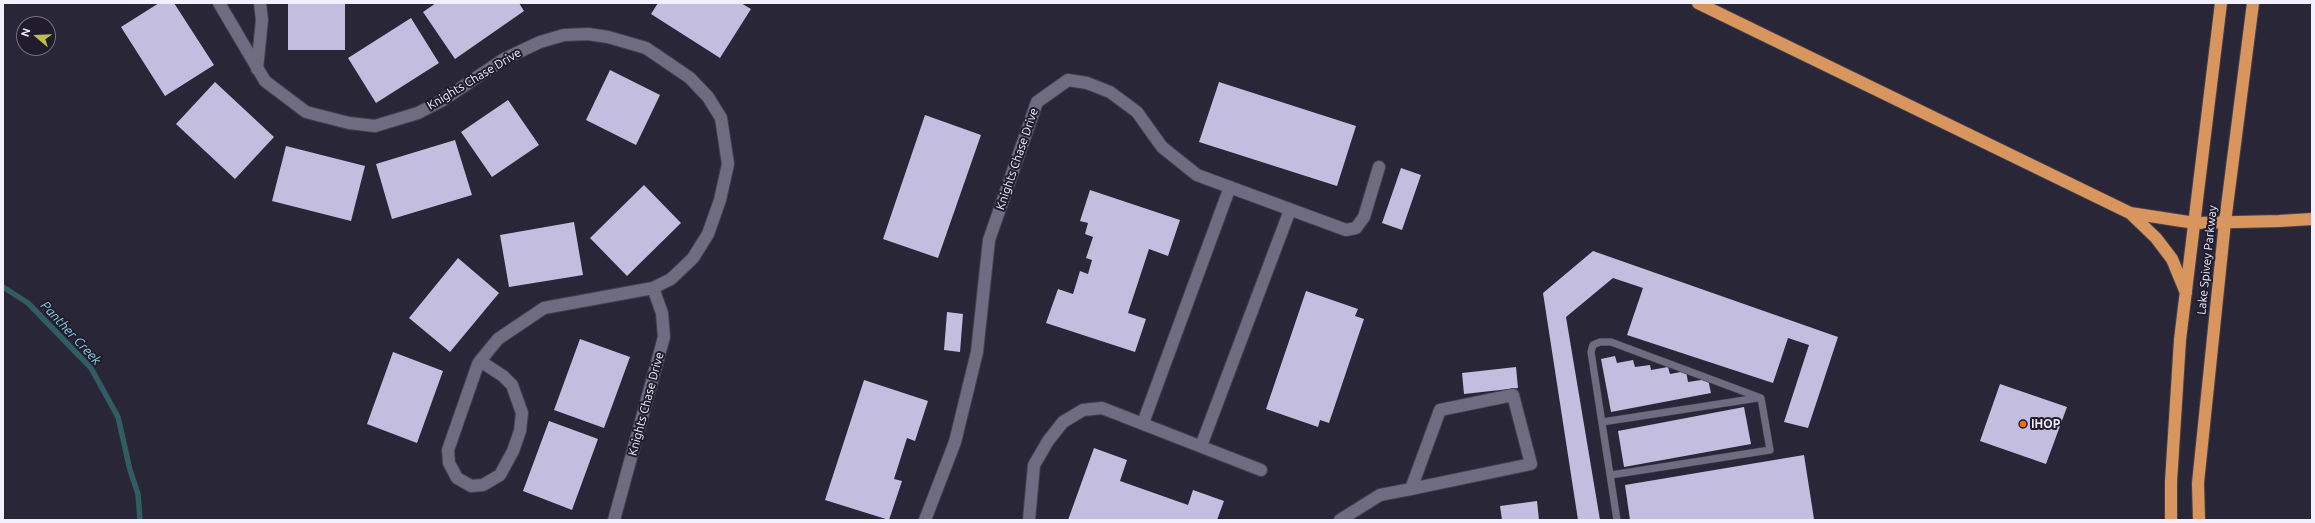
<!DOCTYPE html>
<style>
body{margin:0}
#map{position:relative;width:2315px;height:523px;overflow:hidden;background:#292638;font-family:Ubuntu,sans-serif}
canvas{display:block}
.frame{position:absolute;inset:0;border:4px solid #f1f0fc;pointer-events:none}
.north{position:absolute;left:16px;top:16px;width:40px;height:40px;box-sizing:border-box;background:#201c2d;border:1px solid #747180;border-radius:50%;rotate:289deg;font-size:11px;font-weight:700;line-height:16px;text-align:center;color:#f1f0fc}
.north::after{content:'';display:block;margin:auto;width:14px;height:18px;background:#b8c146;clip-path:polygon(50% 0,100% 100%,50% 72%,0 100%)}
</style>
<div id="map">
<canvas width="2315" height="523"></canvas>
<div class="frame"></div>
<div class="north">N</div>
</div>
<script>
const ctx = document.querySelector('canvas').getContext('2d');
ctx.lineJoin = 'round';
const toPath = rows => new Path2D(rows.map(r => 'M' + r).join(''));
function stroke(path, color, width, dash) { ctx.strokeStyle = color; ctx.lineWidth = width; ctx.lineCap = dash ? 'butt' : 'round'; ctx.setLineDash(dash || []); ctx.stroke(path); }
function fillPath(path, color) { ctx.fillStyle = color; ctx.fill(path, 'evenodd'); }
function drawText(font, color, halo, rows, align = 'center') {
  ctx.font = font + ' Ubuntu,sans-serif'; ctx.lineWidth = 4; ctx.setLineDash([]); ctx.textBaseline = 'middle'; ctx.strokeStyle = halo; ctx.fillStyle = color; for (const [text, x, y, turn = 0] of rows) {
    ctx.save(); ctx.translate(x, y); ctx.rotate((+turn || 0) * Math.PI / 180); ctx.textAlign = isNaN(turn) ? turn : align; if (halo) ctx.strokeText(text, 0, 0); ctx.fillText(text, 0, 0); ctx.restore();
  }
}
stroke(toPath([
 [3,287,28,303,91,368,118,417,130,470,138,494,140,520]
]), '#315c63', 5.5);
fillPath(toPath([
 [159,3,174,3,214,65,165,96,121,27],
 [288,3,345,3,345,50,288,50],
 [436,3,519,3,524,11,455,59,423,12],
 [658,3,741,3,751,9,720,58,651,14],
 [411,18,439,63,376,103,348,58],
 [610,70,660,95,636,145,586,120],
 [215,82,274,137,235,179,176,124],
 [1219,82,1356,126,1337,186,1199,142],
 [508,100,539,145,492,177,461,132],
 [925,115,981,135,938,258,883,239],
 [455,140,472,195,392,219,376,164],
 [286,146,365,166,351,221,272,201],
 [1401,168,1421,175,1402,230,1382,223],
 [644,185,681,223,627,276,590,238],
 [1090,190,1180,220,1168,256,1149,249,1128,313,1146,319,1135,352,1046,323,1058,289,1073,294,1080,271,1088,274,1092,260,1086,258,1093,237,1085,234,1088,223,1080,221],
 [574,222,583,275,509,287,500,235],
 [1593,251,1838,337,1808,428,1784,422,1809,345,1788,338,1773,383,1627,335,1643,288,1613,278,1566,317,1600,520,1578,520,1543,293],
 [458,258,499,293,450,352,409,318],
 [1306,291,1358,309,1355,316,1364,319,1329,423,1320,420,1318,427,1266,409],
 [947,312,963,314,960,352,944,350],
 [580,339,630,357,604,428,554,410],
 [393,352,443,371,417,443,367,424],
 [1615,356,1617,363,1633,360,1635,367,1650,365,1651,370,1668,367,1670,374,1686,371,1688,382,1708,379,1711,393,1611,412,1601,359],
 [1516,367,1518,388,1464,394,1462,373],
 [864,380,928,401,915,441,907,438,894,479,902,481,889,520,825,500],
 [2000,384,2067,407,2046,464,1980,441],
 [1744,407,1751,444,1624,467,1618,431],
 [549,421,598,439,572,510,523,491],
 [1094,448,1127,460,1120,481,1188,505,1193,490,1224,501,1217,520,1068,520],
 [1804,455,1814,519,1630,520,1625,485],
 [1537,501,1539,520,1502,520,1500,506]
]), '#c3bde0');
const lane = toPath([
 [1602,422,1758,398],
 [1611,475,1770,450,1761,398,1611,342,1600,342,1593,345,1591,352,1617,520]
]);
const street = toPath([
 [219,3,265,81,306,112,349,123,375,126,418,113,443,100,504,59,540,42,564,35,588,34,608,37,646,48,690,78,708,97,721,118,728,164,720,200,708,234,693,258,671,279,653,288,544,308,498,339,480,361,478,364,448,450,449,463,457,478,471,486,483,485,500,475,513,451,520,431,522,413,512,385,503,376,480,361],
 [257,69,262,20,260,3],
 [1143,423,1230,187],
 [1201,446,1290,210],
 [614,520,664,337,662,313,653,288],
 [925,520,955,442,977,352,989,240,1037,102,1068,80,1087,83,1110,92,1137,112,1162,147,1197,175,1346,230,1356,228,1364,217,1379,167],
 [1029,520,1034,465,1048,441,1063,422,1083,410,1102,408,1261,470],
 [1340,520,1380,495,1411,489,1531,464,1513,395,1440,410,1411,489]
]);
const highway = toPath([
 [1698,3,2130,213,2156,238,2172,259,2186,293],
 [2130,213,2195,223,2279,221,2312,219],
 [2171,520,2171,482,2180,340,2221,3],
 [2199,520,2198,483,2225,222,2253,3]
]);
stroke(lane, '#43404f', 8);
stroke(street, '#43404f', 14);
stroke(highway, '#43404f', 14);
stroke(lane, '#6f6b80', 7);
stroke(street, '#6f6b80', 12);
stroke(highway, '#d8955d', 12);
for (const [x, y, r, color] of [
 [2023,424,4,"#e8710a"]
]) { const dot = new Path2D(); dot.arc(x, y, r, 0, 2 * Math.PI); ctx.fillStyle = color; ctx.fill(dot); stroke(dot, '#201c2d', 1.5); }
drawText('12px', '#f1f0fc', '#201c2d', [
 ["Knights Chase Drive",474,79,-31],
 ["Knights Chase Drive",1017,159,-71],
 ["Lake Spivey Parkway",2207,260,-84],
 ["Knights Chase Drive",646,404,-75]
]);
drawText('bold 12px', '#f1f0fc', '#201c2d', [
 ["IHOP",2031,424]
], 'left');
drawText('italic 13px', '#82d1de', '#201c2d', [
 ["Panther Creek",71,333,47]
]);
</script>
